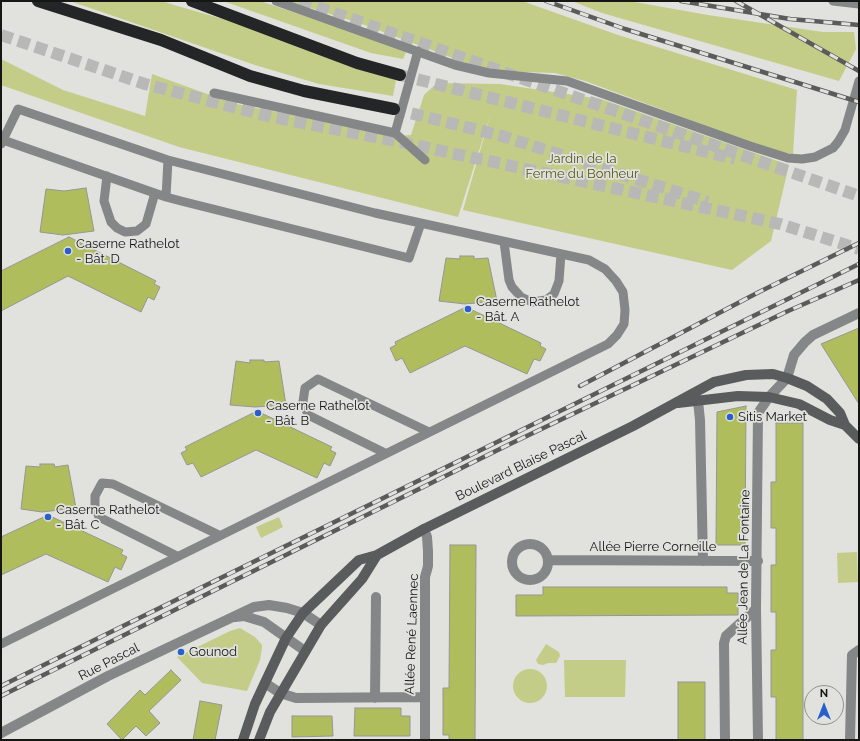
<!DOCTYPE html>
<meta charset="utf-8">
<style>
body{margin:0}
#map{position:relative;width:860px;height:741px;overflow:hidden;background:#e1e1de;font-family:Raleway,sans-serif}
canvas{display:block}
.frame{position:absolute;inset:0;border:2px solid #161615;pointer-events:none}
.north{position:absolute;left:804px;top:685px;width:40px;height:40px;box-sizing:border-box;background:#e1e1de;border:1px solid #90908e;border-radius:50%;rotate:0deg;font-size:11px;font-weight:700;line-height:16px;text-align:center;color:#161615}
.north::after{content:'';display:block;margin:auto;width:14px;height:18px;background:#275fcc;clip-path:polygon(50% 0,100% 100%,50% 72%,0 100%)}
</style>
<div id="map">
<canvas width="860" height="741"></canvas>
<div class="frame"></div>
<div class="north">N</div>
</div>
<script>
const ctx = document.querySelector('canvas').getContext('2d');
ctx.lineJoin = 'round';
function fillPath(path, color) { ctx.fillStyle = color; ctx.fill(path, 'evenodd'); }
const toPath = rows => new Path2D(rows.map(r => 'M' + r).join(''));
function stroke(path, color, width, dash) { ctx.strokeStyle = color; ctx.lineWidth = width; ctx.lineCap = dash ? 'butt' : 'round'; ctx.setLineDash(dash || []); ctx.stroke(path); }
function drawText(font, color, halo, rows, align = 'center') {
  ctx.font = font + ' Raleway,sans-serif'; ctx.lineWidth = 3.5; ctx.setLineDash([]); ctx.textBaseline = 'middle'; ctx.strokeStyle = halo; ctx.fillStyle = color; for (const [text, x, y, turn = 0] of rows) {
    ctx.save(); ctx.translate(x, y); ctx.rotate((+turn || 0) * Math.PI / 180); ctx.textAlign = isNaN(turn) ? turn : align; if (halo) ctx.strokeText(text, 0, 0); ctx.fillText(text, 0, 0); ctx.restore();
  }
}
fillPath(toPath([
 [70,1,162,1,174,5,251,27,396,80,393,96,319,84,255,65],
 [223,1,260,1,407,50,403,59,371,53],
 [288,1,522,1,618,35,797,90,793,154,780,152,758,145,585,81,555,73,493,71,469,64,362,24],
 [572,1,629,1,708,15,823,32,854,32,856,49,839,81,602,13],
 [1,59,63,90,145,116,152,74,232,103,397,136,411,135,424,95,437,83,500,84,601,99,789,165,771,241,732,270,463,210,491,113,458,217,179,147,1,85],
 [279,517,283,527,261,538,256,527],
 [857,552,858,582,838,583,837,553],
 [240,628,255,637,262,645,262,648,260,660,247,691,202,683,177,657,230,631],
 [546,644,559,652,560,656,556,663,548,663,543,665,538,664,536,660],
 [564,660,626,660,625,697,565,697],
 '513 686a17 17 0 1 1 34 0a17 17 0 1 1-34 0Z'
]), '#c3cd88');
const building = toPath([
 [86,188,94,231,63,235,40,232,46,189,64,191,86,188],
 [69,237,156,281,154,284,160,287,154,300,148,297,141,312,68,276,1,311,1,271,69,237],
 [460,256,474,256,474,259,488,258,497,301,465,304,439,301,446,258,460,259,460,256],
 [466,307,541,343,540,346,546,349,540,361,534,359,527,374,465,346,410,373,402,358,396,361,390,348,396,345,395,342,466,307],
 [859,328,859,404,821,344,859,328],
 [250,360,264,360,264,362,279,361,286,405,255,407,230,405,236,361,250,363,250,360],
 [746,406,745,545,716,545,717,412,746,406],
 [257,411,332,447,330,450,336,453,330,466,324,463,317,478,256,450,201,477,193,463,187,465,181,453,187,450,185,447,257,411],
 [776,423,803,423,803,740,776,740,776,697,771,697,771,650,776,650,776,612,771,612,771,565,776,565,776,528,771,528,771,482,776,482,776,423],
 [40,464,54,464,55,467,68,465,76,508,42,512,21,509,26,466,40,467,40,464],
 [48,515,123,550,121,554,127,557,121,570,115,567,108,582,46,554,1,575,1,537,48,515],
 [450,545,476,545,475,740,449,740,449,735,443,735,443,688,449,688,450,545],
 [543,587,727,587,727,593,738,593,738,615,516,616,516,595,543,595,543,587],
 [171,670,181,680,149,711,160,723,146,736,136,726,122,740,107,724,140,690,145,695,171,670],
 [678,682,705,682,705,740,678,740,678,682],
 [200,701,222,705,215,740,193,740,200,701],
 [355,708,401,708,401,716,410,716,410,736,354,736,355,708],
 [292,716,332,716,333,736,292,737,292,716]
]);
fillPath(building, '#b0bd5d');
stroke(building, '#959693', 1);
stroke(toPath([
 [300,1,859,196],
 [1,35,145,84,272,117,396,141,780,224,859,249],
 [400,75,735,159],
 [394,109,502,136,708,202]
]), '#b8b8b6', 12, [12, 6]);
stroke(toPath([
 [276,1,455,65,489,73,567,81,750,146,788,158,802,159,815,157,833,148,838,142,845,130,859,81],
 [833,1,859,4],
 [418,51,395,133,425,160],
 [214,93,395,133],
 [3,140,166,197],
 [1,144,18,109,168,160,375,213,589,260,605,269,616,281,623,292,625,310,624,324,617,335,608,344,1,644],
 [168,160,166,197,181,201,409,258,421,223],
 [107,176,104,201,111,222,117,228,125,232,137,231,146,224,155,193],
 [504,242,509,280,512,287,521,297,532,302,546,300,554,294,559,281,561,254],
 [385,453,308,415,303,402,305,388,318,379,429,432],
 [177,556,99,517,95,508,95,496,102,483,113,484,219,535]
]), '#858687', 9);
stroke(toPath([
 [691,397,698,401,700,420,703,561],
 [424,529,427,537,428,551,428,566,425,577,425,740],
 '512 562a18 18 0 1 1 36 0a18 18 0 1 1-36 0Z',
 [548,560,758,561],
 [235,617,244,616,264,622,305,651],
 [265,683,280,693,296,698,424,697],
 [375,698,376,597],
 [1,733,108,676,254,607,269,605,287,608,303,613,321,625],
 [725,740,724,643,726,636,756,609],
 [758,740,756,609,758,413,769,397,787,378,794,355,805,342,813,335,859,313],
 [850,740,852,655,859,650]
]), '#858687', 10);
stroke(toPath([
 [678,403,738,396,769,397,799,404,830,420,845,425],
 [243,740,255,704,286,638,303,613,359,560,377,555,424,529,633,426,714,382,746,375,773,374,787,378,807,386,827,399,840,413,845,425,859,439],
 [259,740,270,712,321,625,362,579,377,555]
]), '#5a5b5c', 10);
stroke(toPath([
 [38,1,161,40,250,76,304,91,394,109],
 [192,1,357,63,400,75]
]), '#242527', 12);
const rail = toPath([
 [546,1,625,29,859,102],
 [681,1,790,19,859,25],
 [736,1,859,71],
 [580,386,759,292,859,243],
 [1,686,859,264],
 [1,696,510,444,788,311,859,280]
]);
stroke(rail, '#5b5b5a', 4.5);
stroke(rail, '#e1e1de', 3, [9]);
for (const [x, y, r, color] of [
 [68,251,4,"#275fcc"],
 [468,309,4,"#275fcc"],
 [258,413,4,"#275fcc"],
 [730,417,4,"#275fcc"],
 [48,517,4,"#275fcc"],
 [181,652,4,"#275fcc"]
]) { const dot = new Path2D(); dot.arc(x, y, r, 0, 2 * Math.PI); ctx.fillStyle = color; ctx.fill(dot); stroke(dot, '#e1e1de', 1.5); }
drawText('13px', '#535a14', '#e1e1de', [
 ["Jardin de la",582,159],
 ["Ferme du Bonheur",582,174]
]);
drawText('13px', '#161615', '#e1e1de', [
 ["Caserne Rathelot",76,244],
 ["- Bât. D",76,259],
 ["Caserne Rathelot",476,302],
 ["- Bât. A",476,317],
 ["Caserne Rathelot",266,406],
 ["- Bât. B",266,421],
 ["Sitis Market",738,417],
 ["Caserne Rathelot",56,510],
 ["- Bât. C",56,525],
 ["Gounod",189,652]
], 'left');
drawText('13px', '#161615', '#e1e1de', [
 ["Boulevard Blaise Pascal",521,466,-26],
 ["Allée Pierre Corneille",653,547],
 ["Allée Jean de La Fontaine",744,567,-89],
 ["Allée René Laennec",412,634,-88],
 ["Rue Pascal",109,662,-27]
]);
</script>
